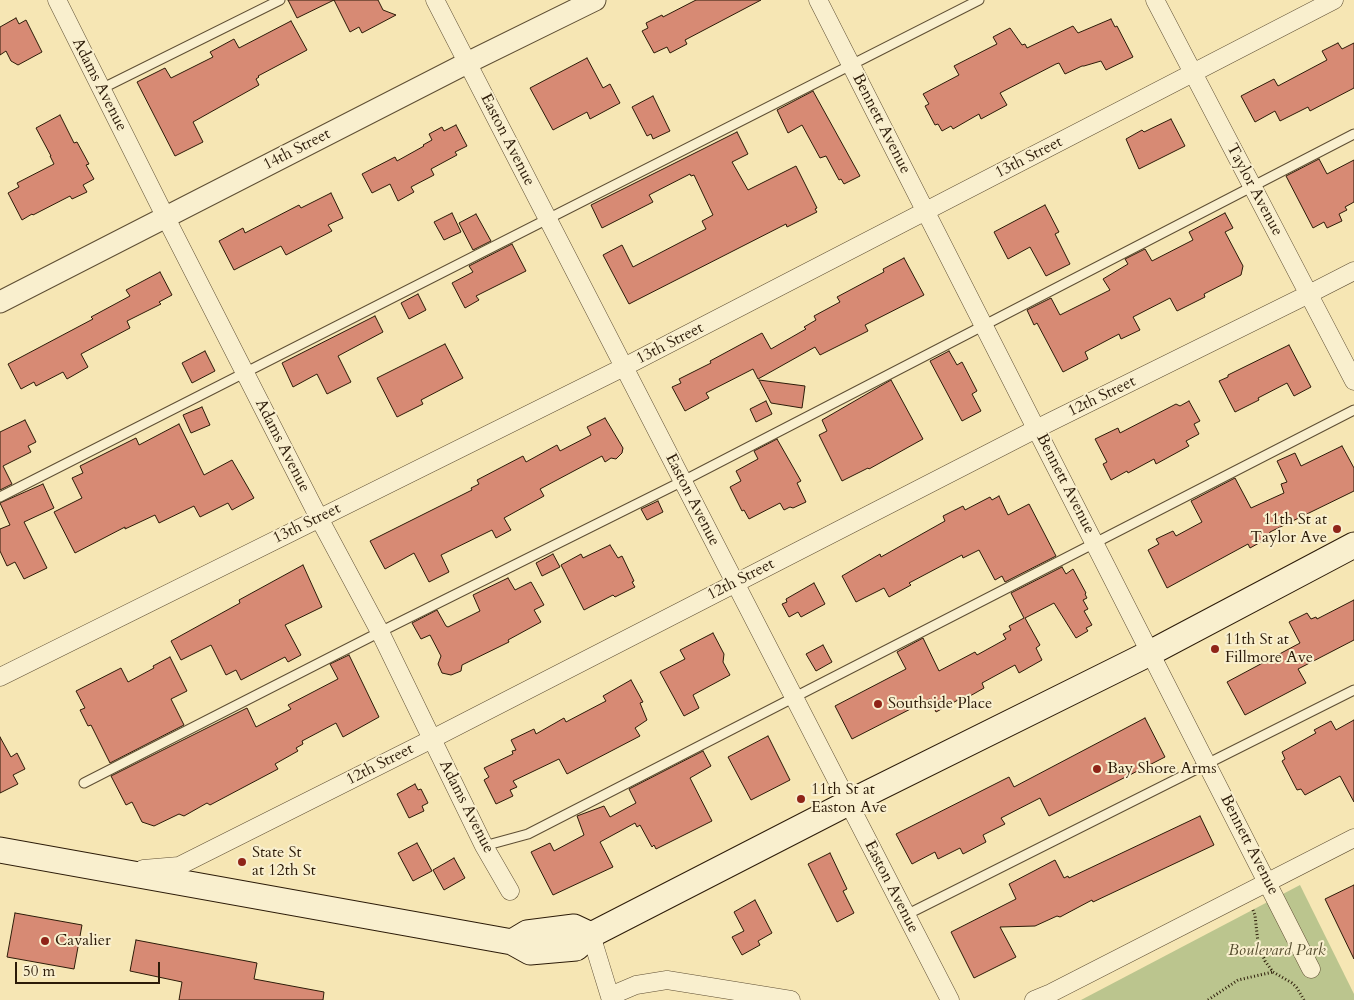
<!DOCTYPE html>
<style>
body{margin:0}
#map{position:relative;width:1354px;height:1000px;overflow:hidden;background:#f6e6b4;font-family:Cardo,serif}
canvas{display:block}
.scale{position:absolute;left:15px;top:962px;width:145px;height:22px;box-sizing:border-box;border:2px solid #2c1b08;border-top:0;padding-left:6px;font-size:15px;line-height:18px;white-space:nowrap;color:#2c1b08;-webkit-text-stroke:4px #f9efce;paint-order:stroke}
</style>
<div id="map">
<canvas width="1354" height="1000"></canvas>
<div class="scale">50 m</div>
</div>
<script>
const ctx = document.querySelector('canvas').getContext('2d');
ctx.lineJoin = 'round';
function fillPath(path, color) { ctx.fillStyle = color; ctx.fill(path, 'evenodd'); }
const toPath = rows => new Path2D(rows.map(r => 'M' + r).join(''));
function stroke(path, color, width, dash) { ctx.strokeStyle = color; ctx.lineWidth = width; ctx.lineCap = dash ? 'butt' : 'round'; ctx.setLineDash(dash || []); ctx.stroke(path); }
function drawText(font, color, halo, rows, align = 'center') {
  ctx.font = font + ' Cardo,serif'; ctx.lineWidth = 4; ctx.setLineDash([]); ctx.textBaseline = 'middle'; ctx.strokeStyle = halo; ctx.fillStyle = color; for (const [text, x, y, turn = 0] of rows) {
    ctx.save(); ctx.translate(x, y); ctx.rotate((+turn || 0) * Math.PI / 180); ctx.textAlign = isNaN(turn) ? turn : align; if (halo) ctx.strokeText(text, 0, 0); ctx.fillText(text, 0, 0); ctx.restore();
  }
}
fillPath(toPath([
 [1300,885,1354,994,1354,1000,1081,1000]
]), '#bbc58e');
const building = toPath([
 [288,0,378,0,383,10,396,15,362,33,359,27,350,32,334,0,297,18,288,0],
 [696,0,761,0,685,40,687,44,670,53,667,47,654,53,642,31,648,28,646,23,662,15,663,17,696,0],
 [16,18,19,24,26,20,42,52,18,65,11,61,6,51,0,55,0,27,16,18],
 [1111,19,1115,27,1117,26,1133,57,1106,70,1101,61,1084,66,1082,66,1065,74,1059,63,1056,64,1000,93,1007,105,981,119,979,114,953,129,951,126,942,131,938,124,935,125,925,106,929,104,923,94,959,75,954,66,997,44,993,37,1010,28,1022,45,1025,44,1027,48,1073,26,1078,33,1111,19],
 [291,21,307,50,258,76,259,77,256,79,259,85,193,122,203,142,175,156,137,82,165,68,171,78,213,57,210,52,234,39,239,48,291,21],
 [1338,43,1342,49,1354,43,1354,88,1310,111,1308,107,1280,121,1275,111,1255,122,1241,96,1274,79,1278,86,1327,60,1322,51,1338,43],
 [587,58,603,88,610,84,620,103,590,119,587,112,553,130,530,88,587,58],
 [813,91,860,176,844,184,841,179,839,180,826,156,820,158,802,125,788,133,777,110,813,91],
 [653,96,670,131,653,139,651,134,647,136,632,107,653,96],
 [60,115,74,143,77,142,89,164,86,165,94,179,83,185,87,192,72,199,70,196,33,215,32,214,22,220,8,193,19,187,17,183,54,164,50,156,51,156,36,128,60,115],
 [1171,119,1185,146,1139,169,1126,139,1142,130,1144,132,1171,119],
 [456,125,467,146,455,152,457,155,431,169,434,175,411,187,414,192,398,201,390,184,372,193,362,174,395,157,397,161,424,146,423,145,432,140,429,134,442,127,444,131,456,125],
 [737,132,748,154,732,162,748,190,796,166,817,208,815,209,817,212,787,227,786,224,629,304,603,255,622,245,633,267,706,229,702,221,713,215,694,175,691,176,690,174,649,195,653,202,602,228,591,205,737,132],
 [1319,159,1327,174,1354,160,1354,202,1345,207,1347,210,1339,214,1342,221,1327,228,1324,222,1313,228,1286,176,1319,159],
 [331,193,343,218,328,225,332,231,286,255,281,246,234,270,219,241,243,228,245,233,299,205,301,208,331,193],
 [1045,205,1059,232,1055,234,1070,264,1046,276,1030,247,1008,259,994,232,1045,205],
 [452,213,461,232,444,240,434,222,452,213],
 [1225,213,1233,228,1225,232,1243,266,1241,275,1204,294,1205,297,1177,311,1170,298,1133,317,1140,330,1121,339,1119,334,1085,352,1088,359,1063,372,1037,323,1034,325,1027,310,1051,298,1060,315,1110,290,1103,279,1128,264,1125,259,1145,249,1152,261,1193,240,1189,232,1225,213],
 [476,214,491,241,473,250,459,223,476,214],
 [512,244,526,271,476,296,479,300,465,308,452,283,473,272,469,266,512,244],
 [904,258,924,295,865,325,868,331,820,355,815,347,758,379,753,369,706,393,709,398,685,411,672,387,681,383,679,379,711,363,710,361,762,333,771,349,806,329,804,327,816,320,814,316,840,302,837,297,884,272,883,269,904,258],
 [160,272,172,295,159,302,161,304,127,321,130,328,81,354,88,367,67,379,63,372,36,386,34,382,21,389,8,364,93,319,91,317,130,296,126,290,160,272],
 [418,294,426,310,409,319,401,303,418,294],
 [375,316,383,332,338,356,351,382,327,394,317,374,293,387,282,363,375,316],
 [445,344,463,378,421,400,423,404,397,417,377,378,445,344],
 [1289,345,1311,387,1294,396,1287,383,1258,398,1259,400,1235,412,1219,381,1228,377,1228,375,1289,345],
 [205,351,215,371,192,383,182,363,205,351],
 [949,351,957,365,962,362,977,391,972,394,981,411,962,421,930,361,949,351],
 [759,380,805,386,802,408,771,403,759,380],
 [891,380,923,439,869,469,868,468,842,481,819,435,827,431,822,420,891,380],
 [766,401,772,414,756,422,750,409,766,401],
 [1189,401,1200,421,1194,424,1199,434,1186,441,1189,446,1156,464,1154,459,1128,473,1127,471,1111,480,1103,464,1107,462,1095,439,1118,428,1120,433,1176,404,1180,406,1189,401],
 [202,407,210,425,191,433,183,415,202,407],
 [605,418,623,448,622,453,616,459,611,458,605,462,602,456,540,489,544,496,504,518,511,530,496,538,492,530,441,555,449,572,429,582,414,553,385,569,370,541,472,490,471,488,479,484,477,480,523,456,526,462,557,445,560,451,591,435,587,427,605,418],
 [25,420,36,442,28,446,31,452,3,466,12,484,0,490,0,432,25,420],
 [179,424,204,475,232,460,254,498,232,510,228,503,200,517,194,506,159,523,155,515,125,529,125,527,75,553,54,512,82,498,72,478,83,473,80,466,136,438,139,445,179,424],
 [777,439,801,481,797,483,806,502,793,508,790,507,784,510,780,503,749,519,744,510,742,511,730,487,741,481,736,471,758,459,754,451,777,439],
 [1342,446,1354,468,1354,491,1270,532,1268,538,1250,548,1248,544,1167,588,1148,550,1159,544,1156,539,1173,531,1176,536,1202,522,1191,501,1235,478,1251,508,1284,493,1281,484,1287,482,1277,461,1295,453,1301,466,1342,446],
 [43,484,54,508,24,522,47,568,24,579,15,562,7,566,0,551,0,529,10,525,0,503,43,484],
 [999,496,1008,515,1029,504,1056,556,1005,582,1002,576,995,580,979,550,963,558,962,555,909,583,911,585,889,597,884,588,856,602,842,576,880,554,881,557,945,521,943,516,963,506,965,510,990,497,992,500,999,496],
 [658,501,663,512,647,520,641,509,658,501],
 [610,545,618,558,622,556,634,581,632,582,635,587,615,597,613,595,584,610,561,565,581,554,583,558,610,545],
 [553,554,560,567,542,576,536,563,553,554],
 [303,565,322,607,285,625,301,655,288,662,285,657,241,680,236,670,226,675,211,645,181,660,171,641,240,603,239,600,303,565],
 [1062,567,1066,574,1073,569,1086,593,1085,594,1087,598,1083,600,1088,609,1084,611,1092,625,1086,628,1088,631,1076,638,1054,603,1025,618,1040,645,1036,648,1042,660,1019,673,1015,665,982,683,984,688,970,696,969,694,936,712,930,699,852,739,835,706,906,669,897,652,923,638,939,671,975,652,977,655,1006,639,1003,634,1011,630,1009,626,1024,618,1011,593,1062,567],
 [508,578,515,590,531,582,544,605,534,610,541,622,508,640,509,642,462,665,461,671,451,675,442,673,438,664,441,656,430,635,421,639,412,623,437,610,446,626,448,627,480,611,473,595,508,578],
 [814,583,825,604,801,617,798,612,789,617,782,604,787,602,786,599,814,583],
 [1354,600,1354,640,1298,669,1306,683,1245,715,1227,682,1300,643,1289,622,1307,613,1311,619,1316,617,1317,619,1354,600],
 [713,633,724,654,723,662,730,675,693,695,699,708,684,716,660,672,685,659,680,650,713,633],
 [823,645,832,662,816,671,806,654,823,645],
 [349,655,379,717,343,737,336,723,302,741,303,744,296,748,298,751,275,764,278,769,210,805,207,803,184,816,179,814,154,826,142,822,132,802,126,805,111,776,247,708,256,727,291,709,288,705,338,679,330,664,349,655],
 [170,657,187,691,171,699,184,725,110,763,91,725,88,726,80,710,85,708,76,691,121,668,128,682,154,668,153,666,170,657],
 [631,680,643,702,640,703,647,720,635,728,640,736,567,774,559,759,513,781,517,787,510,790,513,796,496,804,484,780,489,777,484,768,513,754,512,751,516,750,511,740,534,729,536,734,564,718,566,722,606,701,603,696,631,680],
 [1145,718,1165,757,1049,816,1040,798,1001,818,1005,824,983,835,986,842,963,854,960,848,938,859,935,852,912,864,896,834,1009,777,1014,787,1145,718],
 [1354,720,1354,802,1340,776,1305,795,1301,789,1297,790,1282,761,1285,759,1282,752,1316,733,1314,730,1331,721,1336,730,1354,720],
 [768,736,790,780,751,800,728,757,768,736],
 [0,737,11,757,17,753,25,769,13,775,18,784,0,793,0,737],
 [703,751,711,766,690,778,712,821,656,849,654,845,652,847,640,825,637,827,635,823,600,842,613,867,553,895,531,852,550,843,554,851,584,835,577,816,604,806,610,817,636,803,629,789,703,751],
 [415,784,418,790,421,789,428,803,422,806,424,811,409,818,397,794,415,784],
 [1200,816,1214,845,1093,902,1092,900,1060,917,1057,916,1035,926,1000,927,1016,957,974,978,951,932,1016,899,1009,884,1055,860,1064,878,1068,876,1069,878,1200,816],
 [417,843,432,871,413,881,398,853,417,843],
 [830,853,847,889,843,891,854,913,837,922,808,864,830,853],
 [454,858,465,878,444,890,433,870,454,858],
 [1354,885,1354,959,1325,899,1354,885],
 [755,900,772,933,758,941,760,945,742,955,732,937,744,931,734,912,755,900],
 [15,913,82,925,74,969,7,957,15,913],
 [136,940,257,963,254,979,324,992,323,1000,179,1000,182,982,130,971,136,940]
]);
fillPath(building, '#d78a74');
stroke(building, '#2c1b08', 1);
const service = toPath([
 [101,89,280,0],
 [0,497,979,0],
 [84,783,380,632,683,481,1354,134],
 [484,846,528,834,1354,410],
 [906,915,1354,690]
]);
const minor = toPath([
 [57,0,166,218,319,518,380,632,484,846,510,891],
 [435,0,950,1000],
 [818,0,1311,969],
 [1155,0,1354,381],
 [0,677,624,367,1334,0],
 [143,869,179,866,432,739,1036,429,1309,294,1354,271],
 [591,935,611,1000],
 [610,996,636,985,667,980,791,1000],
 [1034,1000,1051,993,1354,838]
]);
const tertiary = toPath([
 [0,302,467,63,595,0]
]);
const secondary = toPath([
 [0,850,512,942,530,952,576,948,591,935,848,803,1150,653,1354,545],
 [512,942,527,933,574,927,591,935]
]);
stroke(service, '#5e4e33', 11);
stroke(minor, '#5e4e33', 19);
stroke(tertiary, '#5e4e33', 23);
stroke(secondary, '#2c1b08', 27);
stroke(toPath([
 [1253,910,1255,915,1258,943,1265,961,1273,972,1292,983,1297,988,1304,1000],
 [1208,1000,1238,980,1273,972]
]), '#2c1b08', 3, [1, 2.5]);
stroke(service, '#f9efce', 9);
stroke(minor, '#f9efce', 18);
stroke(tertiary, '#f9efce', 21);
stroke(secondary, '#f9efce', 25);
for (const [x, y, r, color] of [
 [1337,529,5,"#8f2418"],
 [1215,649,5,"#8f2418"],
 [878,704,5,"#8f2418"],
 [1097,769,5,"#8f2418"],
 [801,799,5,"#8f2418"],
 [242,862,5,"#8f2418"],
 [45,941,5,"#8f2418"]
]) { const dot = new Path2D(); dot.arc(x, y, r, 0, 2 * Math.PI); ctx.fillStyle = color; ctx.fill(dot); stroke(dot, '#f9efce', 2); }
drawText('16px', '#2c1b08', '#f9efce', [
 ["Adams Avenue",99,85,63],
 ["Bennett Avenue",881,124,63],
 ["Easton Avenue",507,140,63],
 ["14th Street",297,150,-27],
 ["13th Street",1029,158,-27],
 ["Taylor Avenue",1254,190,62],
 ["13th Street",670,344,-27],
 ["12th Street",1102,397,-26],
 ["Adams Avenue",282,446,63],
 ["Bennett Avenue",1065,484,63],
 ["Easton Avenue",692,500,63],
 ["13th Street",307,524,-26],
 ["12th Street",741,580,-27],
 ["12th Street",380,765,-27],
 ["Adams Avenue",466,807,63],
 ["Bennett Avenue",1249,845,63],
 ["Easton Avenue",891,887,63]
]);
drawText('16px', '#2c1b08', '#f9efce', [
 ["11th St at",1327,520,"right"],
 ["Taylor Ave",1327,538,"right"],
 ["11th St at",1225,640],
 ["Fillmore Ave",1225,658],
 ["Southside Place",888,704],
 ["Bay Shore Arms",1107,769],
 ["11th St at",811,790],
 ["Easton Ave",811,808],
 ["State St",252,853],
 ["at 12th St",252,871],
 ["Cavalier",55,941]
], 'left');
drawText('italic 16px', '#574e30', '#f9efce', [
 ["Boulevard Park",1277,951]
]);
</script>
